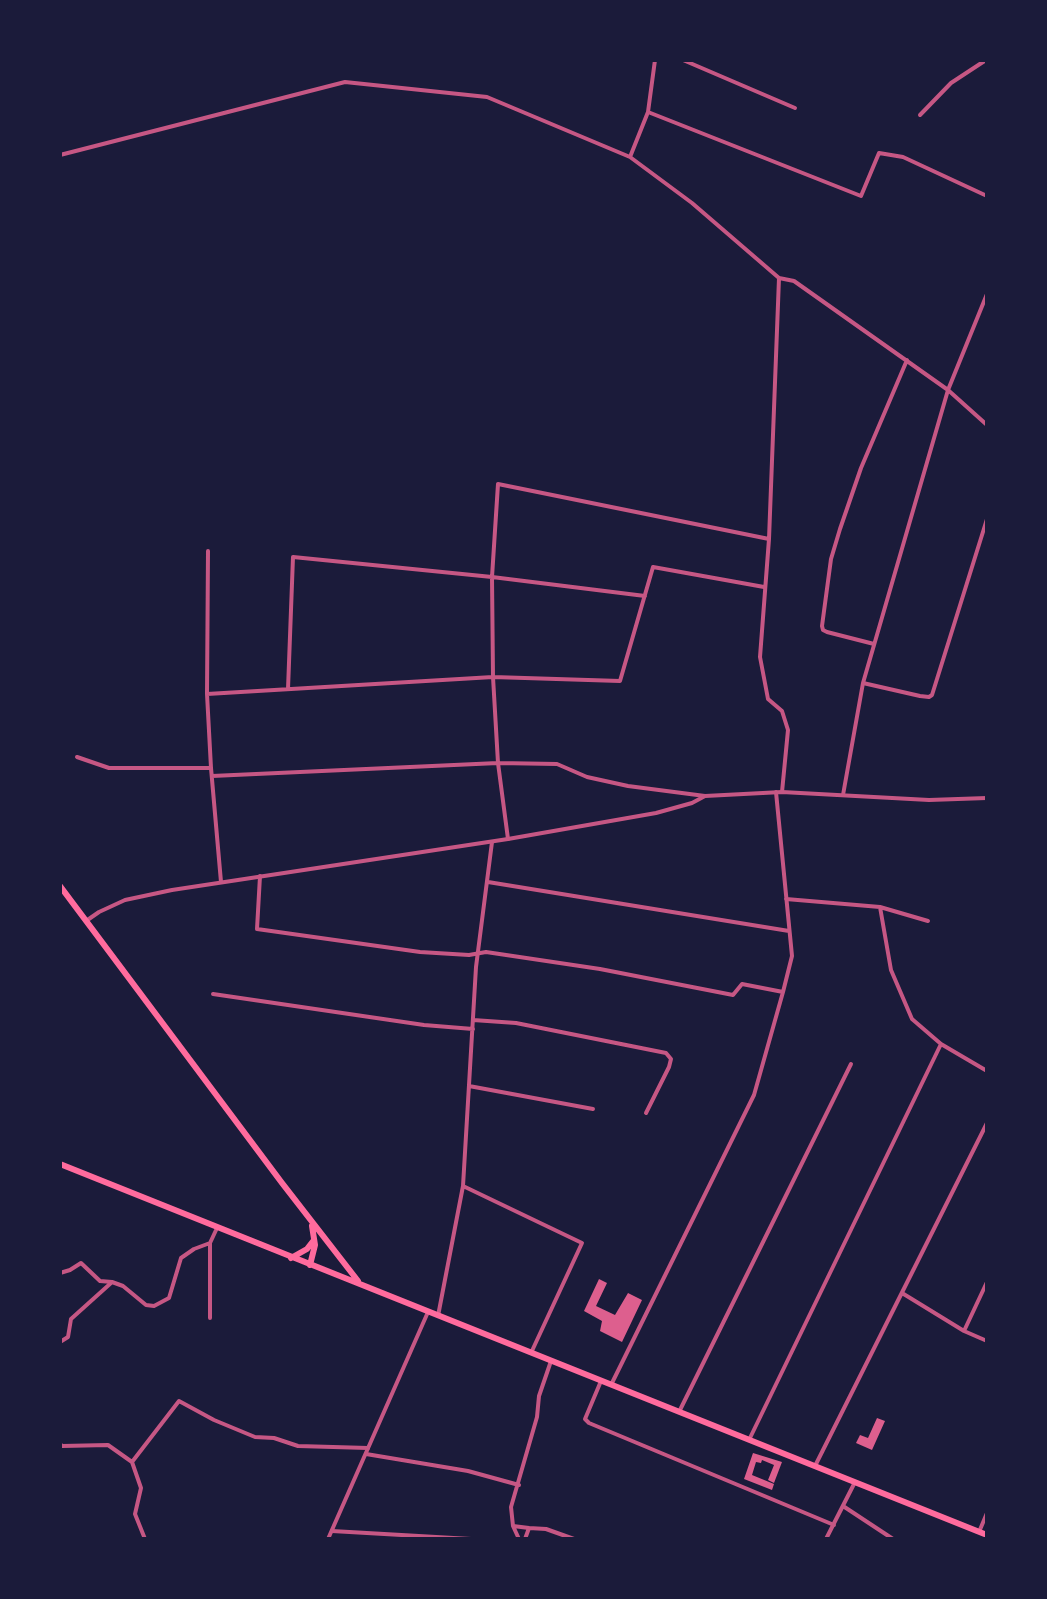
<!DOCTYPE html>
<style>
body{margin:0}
#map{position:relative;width:1047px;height:1599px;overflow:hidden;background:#1b1b3a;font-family:"Noto Sans",sans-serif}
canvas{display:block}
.frame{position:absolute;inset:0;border:62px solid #1b1b3a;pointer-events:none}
</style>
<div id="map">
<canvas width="1047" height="1599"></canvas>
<div class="frame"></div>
</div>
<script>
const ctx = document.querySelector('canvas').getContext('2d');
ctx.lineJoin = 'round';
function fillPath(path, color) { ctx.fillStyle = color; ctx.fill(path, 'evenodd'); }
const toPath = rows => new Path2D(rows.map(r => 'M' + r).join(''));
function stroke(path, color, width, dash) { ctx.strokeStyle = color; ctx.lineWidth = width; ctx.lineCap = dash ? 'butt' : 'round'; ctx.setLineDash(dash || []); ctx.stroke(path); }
fillPath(toPath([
 [599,1279,607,1283,596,1306,615,1315,628,1293,642,1300,622,1342,600,1331,602,1321,584,1311],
 [877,1418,885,1421,872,1450,856,1443,860,1435,868,1438],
 [753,1453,782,1462,774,1483,768,1480,774,1465,762,1460,761,1463,756,1462,752,1475,774,1484,772,1490,744,1479]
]), '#dd5f8e');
stroke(toPath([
 [683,60,795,108],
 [648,112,861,196,879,153,903,157,987,196],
 [920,115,951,83,986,60],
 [60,155,345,82,487,97,630,157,692,203,779,278,794,281,948,390,987,425],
 [630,157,648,112,655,60],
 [769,539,779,278],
 [208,551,207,694,211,768,221,882],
 [874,644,827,632,823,630,822,626,831,559,840,529,861,468,907,360],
 [863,683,920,696,929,697,932,695,987,519],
 [288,689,293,557,492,577,645,596],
 [207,694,493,677,620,681,653,567,764,587],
 [77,757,109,768,211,768],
 [212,776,498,763,557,764,587,777,628,786,705,796],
 [843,795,863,683,948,390,987,294],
 [508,839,498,763,493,677,492,577,498,484,769,539,760,657,768,699,782,711,788,730,782,792],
 [260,876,257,929,420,952,469,955,486,952,600,969,733,995,742,984,783,992],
 [488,882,789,931],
 [786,899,880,907,891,970,912,1019,941,1044,987,1071],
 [880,907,928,921],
 [213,994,424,1025,473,1029],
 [473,1020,516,1023,666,1053,671,1059,669,1067,646,1113],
 [469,1086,593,1109],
 [463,1186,582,1243,531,1353],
 [60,1273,70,1270,81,1263,100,1281,112,1282,123,1286,146,1305,154,1306,169,1298,181,1258,194,1249,210,1243],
 [902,1293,964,1331,987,1341],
 [438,1316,463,1186,476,967,492,842],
 [210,1318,210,1243,217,1228],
 [964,1331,987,1282],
 [60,1342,68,1337,71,1319,111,1283],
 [601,1381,585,1419,589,1423,834,1525],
 [611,1385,754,1095,783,992,792,956,776,792],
 [679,1412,851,1064],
 [749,1440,941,1044],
 [60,1444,62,1446,108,1445,132,1462,141,1488,135,1514,145,1539],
 [366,1454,468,1471,519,1485],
 [132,1462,179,1401,214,1420,255,1437,274,1438,298,1446,368,1448],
 [815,1466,987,1123],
 [843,1506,893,1539],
 [513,1526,529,1528,525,1539],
 [529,1528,546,1529,574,1539],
 [332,1531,471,1539],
 [979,1532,987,1513],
 [519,1539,513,1526,511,1507,537,1417,539,1396,551,1361],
 [826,1539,855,1482]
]), '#c65784', 4);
stroke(toPath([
 [86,921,99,912,125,900,172,890,508,839,656,813,692,803,705,796,782,792,929,800,987,798],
 [328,1539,428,1312]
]), '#c65784', 4);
stroke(toPath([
 [60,886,282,1183,358,1281],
 [60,1164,987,1535],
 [291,1258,307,1249,314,1240],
 [310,1265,315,1245,312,1226]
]), '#ff6b9d', 6);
</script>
